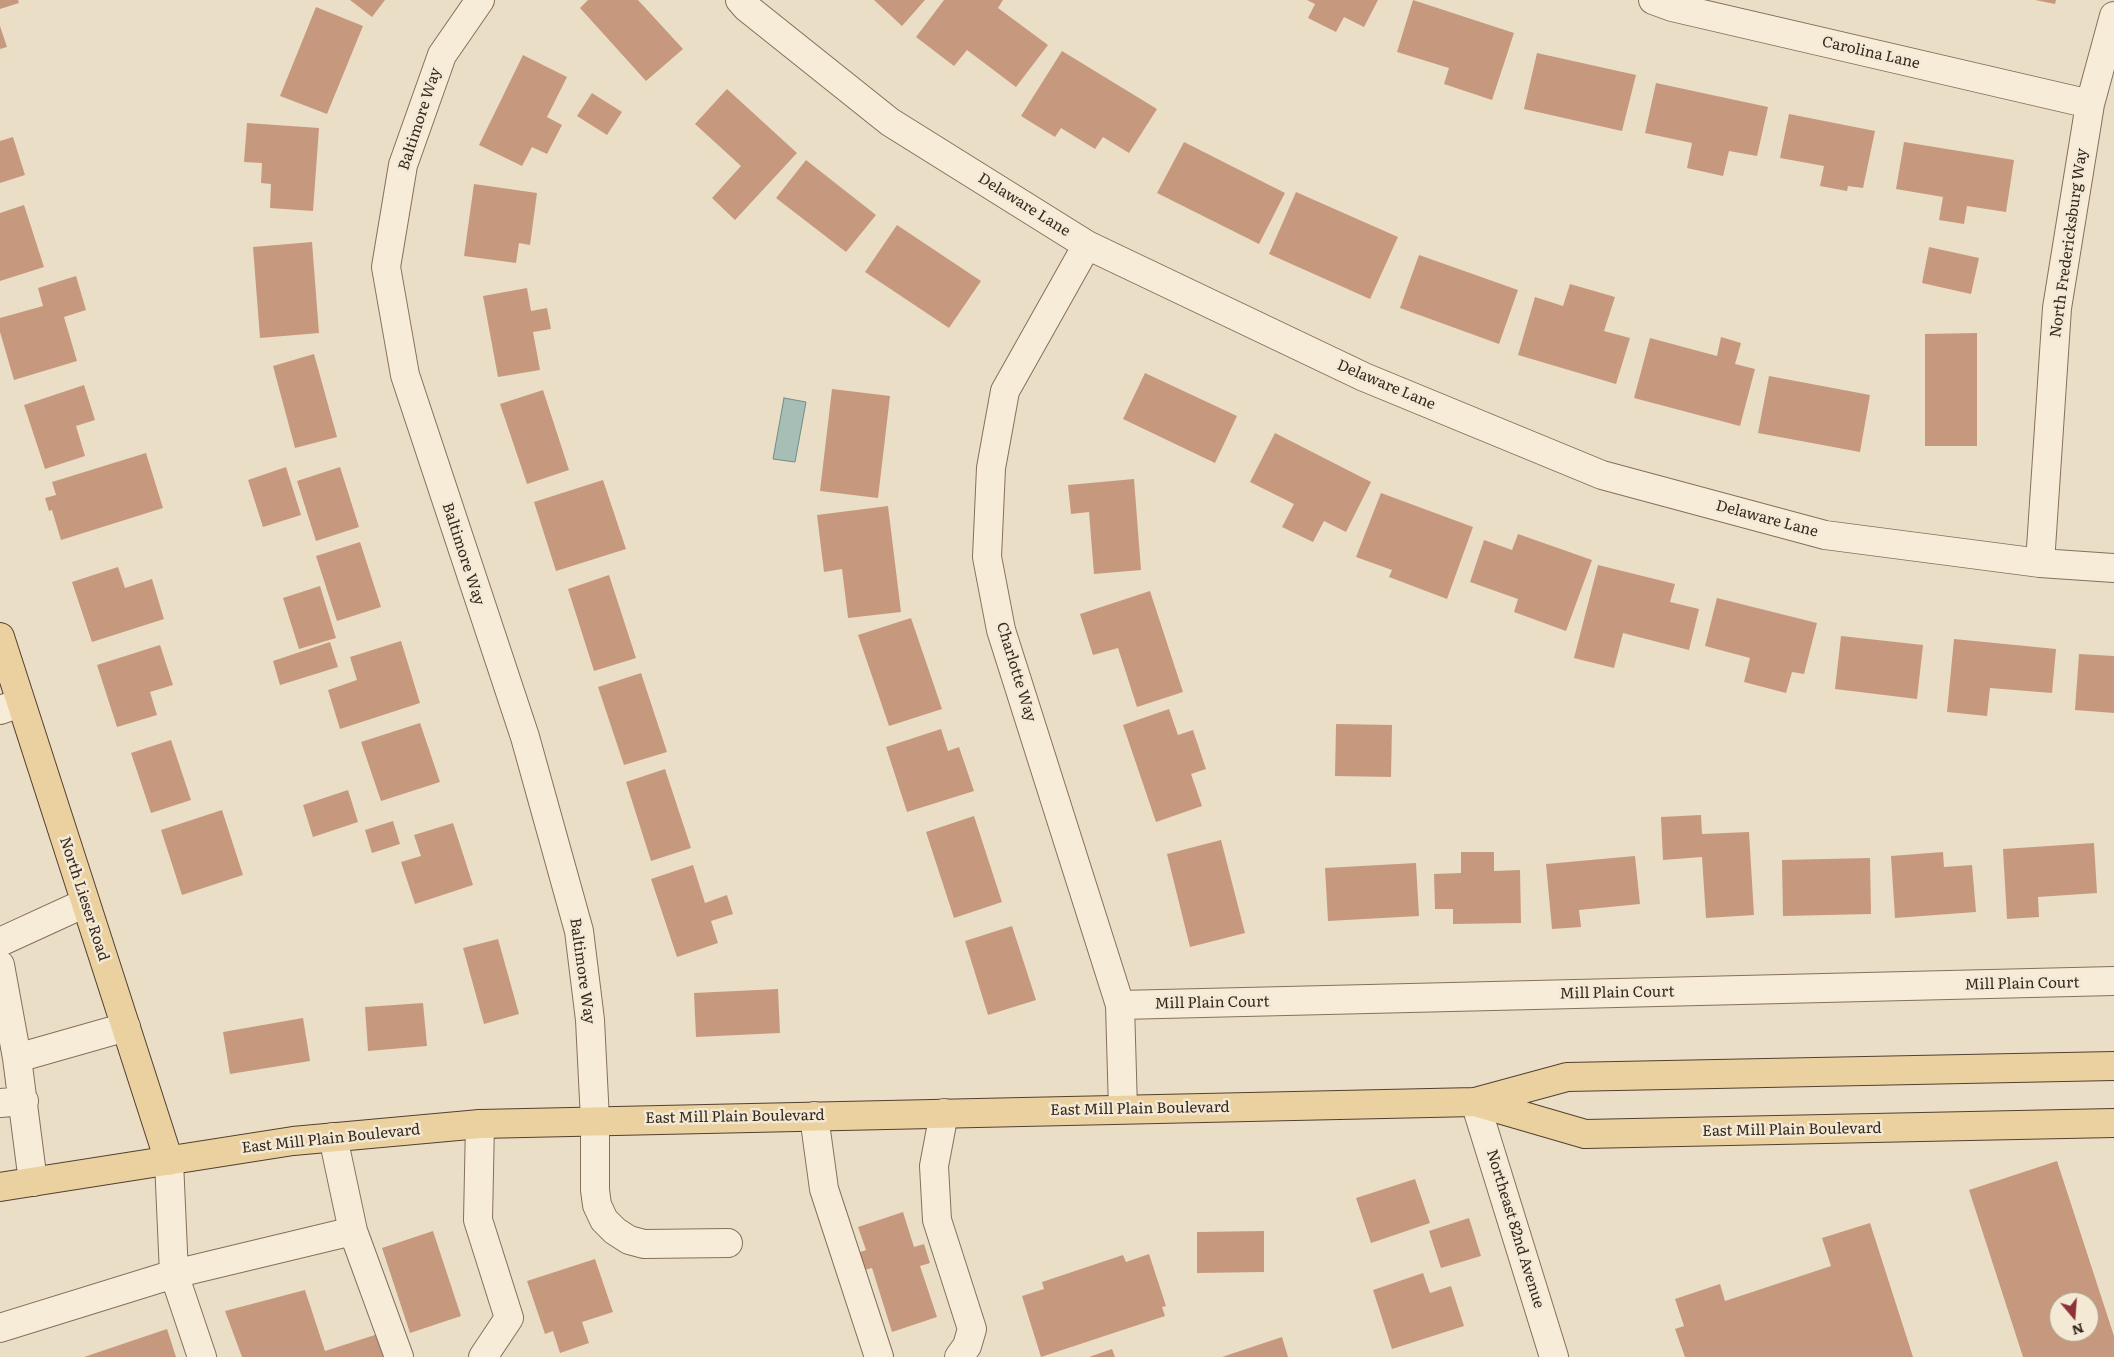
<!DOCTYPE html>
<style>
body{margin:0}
#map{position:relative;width:2114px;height:1357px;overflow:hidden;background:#ebdec6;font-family:Literata,serif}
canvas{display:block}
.north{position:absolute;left:2049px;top:1292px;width:50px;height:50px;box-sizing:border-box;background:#f3e9d4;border:1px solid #a79c8c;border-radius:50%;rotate:162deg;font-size:14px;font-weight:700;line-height:20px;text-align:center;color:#362920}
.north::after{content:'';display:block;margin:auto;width:18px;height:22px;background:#8e3236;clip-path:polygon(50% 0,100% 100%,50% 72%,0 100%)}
</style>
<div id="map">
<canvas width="2114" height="1357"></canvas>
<div class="north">N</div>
</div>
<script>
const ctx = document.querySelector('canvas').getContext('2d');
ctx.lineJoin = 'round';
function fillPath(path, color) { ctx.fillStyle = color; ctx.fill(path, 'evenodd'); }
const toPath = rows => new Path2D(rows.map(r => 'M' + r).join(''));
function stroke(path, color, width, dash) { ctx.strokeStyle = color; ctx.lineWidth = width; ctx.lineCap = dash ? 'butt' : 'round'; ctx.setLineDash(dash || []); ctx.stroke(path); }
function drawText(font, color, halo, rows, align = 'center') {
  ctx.font = font + ' Literata,serif'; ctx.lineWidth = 5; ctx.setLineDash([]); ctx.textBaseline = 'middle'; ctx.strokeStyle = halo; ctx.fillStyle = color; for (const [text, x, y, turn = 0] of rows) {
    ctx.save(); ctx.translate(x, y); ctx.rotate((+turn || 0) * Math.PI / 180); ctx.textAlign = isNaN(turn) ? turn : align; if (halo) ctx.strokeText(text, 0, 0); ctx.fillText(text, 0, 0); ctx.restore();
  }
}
const water = toPath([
 [784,398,806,402,795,462,773,459,784,398]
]);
fillPath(water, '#a7beb7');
stroke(water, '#6e8c83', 1);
fillPath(toPath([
 [0,0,18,0,19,3,0,9],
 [350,0,385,0,372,17],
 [588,0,638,0,683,49,646,81,580,8],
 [874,0,925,0,902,26],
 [944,0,1003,0,998,8,1048,45,1016,87,967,50,954,66,916,37],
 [1307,0,1378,0,1364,27,1344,17,1336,32,1308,18,1315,4],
 [1413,0,1514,33,1492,100,1444,84,1449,68,1397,52],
 [2035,0,2056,0,2055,4],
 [316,7,363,26,327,114,280,96],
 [0,26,7,47,0,49],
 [1062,51,1157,109,1129,153,1103,137,1095,149,1061,128,1055,137,1021,116],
 [1537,53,1636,75,1622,131,1524,109],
 [523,55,567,77,547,117,562,125,547,154,532,147,522,166,479,145],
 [1656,83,1768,107,1757,156,1729,151,1723,176,1687,168,1692,143,1645,133],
 [727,89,797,153,735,220,712,198,741,166,695,124],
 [592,93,622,112,607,135,577,116],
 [1789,114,1875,131,1863,188,1848,186,1847,191,1820,186,1824,166,1780,158],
 [247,123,319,128,313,211,270,208,271,184,261,183,262,163,244,162],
 [13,137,25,175,0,183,0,141],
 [1184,142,1285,193,1259,244,1157,193],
 [1904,142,2014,160,2006,212,1967,206,1964,224,1939,220,1943,197,1896,189],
 [806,160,876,215,846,252,776,198],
 [474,184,537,193,530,245,519,243,516,263,464,256],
 [1296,192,1398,237,1370,299,1269,254],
 [24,205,44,267,0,281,0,213],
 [897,225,981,281,949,328,865,272],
 [312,242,319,333,260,338,253,247],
 [1929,247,1979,258,1971,294,1922,283],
 [1419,255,1518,290,1499,344,1400,308],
 [76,276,86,310,64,317,77,361,14,380,0,332,0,318,43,306,38,288],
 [1570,284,1615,297,1604,331,1630,338,1616,384,1518,355,1535,297,1563,306],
 [527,288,531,311,547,308,551,329,533,332,540,370,498,377,483,296],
 [1977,333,1977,446,1925,446,1925,334],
 [1721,337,1741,343,1735,364,1755,369,1740,426,1634,398,1650,338,1717,356],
 [314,354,337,437,295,448,273,366],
 [1145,373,1237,416,1215,463,1123,419],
 [1769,376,1870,395,1860,452,1758,433],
 [84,385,95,420,76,426,85,456,45,469,24,405],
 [832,389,890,396,878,498,820,491],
 [543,390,569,470,527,484,500,404],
 [1275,433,1371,482,1346,532,1324,521,1313,542,1282,527,1294,504,1250,482],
 [146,453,163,508,61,540,52,510,49,511,45,498,56,495,52,482],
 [286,467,301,515,263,527,248,480],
 [340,467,359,527,316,541,297,481],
 [1134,479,1141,570,1094,574,1089,512,1071,514,1068,485],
 [603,480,626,549,556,571,534,502],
 [1381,493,1473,527,1447,599,1389,577,1392,570,1356,557],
 [888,506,901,612,848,618,842,569,824,572,817,515],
 [1518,534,1592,560,1566,631,1514,612,1518,599,1470,582,1484,540,1512,550],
 [360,542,381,607,337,621,316,556],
 [1598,565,1675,584,1670,602,1699,609,1689,650,1623,633,1614,668,1574,658],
 [118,567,125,588,152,579,164,619,92,642,72,582],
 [609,575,636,658,594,671,568,589],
 [320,586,336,638,299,649,283,598],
 [1150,591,1183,692,1137,707,1118,648,1093,655,1080,614],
 [1717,598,1817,623,1804,674,1792,672,1786,693,1744,682,1750,658,1705,646],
 [911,618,942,709,889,726,858,635],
 [1841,636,1923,645,1917,699,1835,689],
 [1954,639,2056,649,2052,693,1990,688,1987,716,1947,712],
 [401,641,420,703,340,729,328,690,357,680,350,657],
 [330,642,338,667,280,685,273,661],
 [160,645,173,685,150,692,157,715,117,727,97,665],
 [2079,654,2114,656,2114,713,2075,710],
 [641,673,667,752,624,765,598,687],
 [1169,709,1178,735,1193,730,1206,769,1191,774,1202,806,1156,822,1123,725],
 [420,723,440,782,381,801,361,742],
 [1336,724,1392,725,1391,777,1335,776],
 [941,729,948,751,959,747,974,791,907,812,886,747],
 [171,740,191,800,151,813,131,753],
 [665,769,691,848,651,861,626,782],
 [348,790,358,822,313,837,303,805],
 [222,810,243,875,182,895,161,830],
 [1701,815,1702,834,1749,832,1754,915,1706,918,1702,857,1663,860,1661,817],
 [974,816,1002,902,954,918,926,832],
 [393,821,400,844,372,853,365,830],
 [453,823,473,885,415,904,401,862,421,856,414,835],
 [1221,840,1245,933,1190,947,1167,854],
 [2094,843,2097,893,2038,897,2039,917,2007,919,2003,849],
 [1461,852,1494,852,1494,871,1520,870,1521,923,1453,924,1453,909,1435,909,1434,874,1461,873],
 [1943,852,1944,867,1972,865,1976,912,1895,918,1891,856],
 [1635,856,1640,904,1579,910,1581,927,1552,929,1546,864],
 [1870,858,1871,914,1783,916,1782,860],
 [1416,863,1419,916,1328,921,1325,868],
 [693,865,705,903,727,895,733,914,711,921,718,943,677,957,651,879],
 [1012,926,1036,1000,988,1015,965,941],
 [498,939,519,1014,484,1024,463,948],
 [778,989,780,1033,696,1037,694,993],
 [423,1003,427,1046,368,1051,365,1007],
 [303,1018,310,1061,230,1074,223,1032],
 [2057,1161,2114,1336,2114,1357,2023,1357,1969,1190],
 [2059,1302,2089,1302,2089,1332,2059,1332],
 [1415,1179,1430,1223,1371,1243,1356,1198],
 [903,1212,914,1247,924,1244,930,1263,920,1266,937,1317,892,1332,872,1268,860,1271,855,1254,866,1250,858,1227],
 [1469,1218,1481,1256,1441,1268,1429,1231],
 [1870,1223,1913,1357,1685,1357,1675,1329,1684,1326,1675,1299,1720,1284,1725,1301,1831,1266,1822,1238],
 [433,1231,461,1316,410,1333,382,1248],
 [1264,1231,1264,1272,1197,1273,1197,1232],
 [1149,1254,1166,1306,1162,1307,1165,1316,1041,1357,1022,1296,1044,1289,1042,1282,1123,1255,1126,1262],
 [595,1259,613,1312,582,1322,589,1343,560,1353,553,1331,545,1334,527,1281],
 [1423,1273,1430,1293,1451,1286,1464,1326,1392,1349,1373,1290],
 [305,1290,325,1351,378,1334,385,1357,242,1357,225,1311],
 [167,1329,176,1357,84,1357],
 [1282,1337,1288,1357,1222,1357],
 [1112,1349,1115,1357,1089,1357]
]), '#c6997e');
const minor = toPath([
 [480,0,442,55,403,165,386,267,405,375,525,737,579,931,590,1020,595,1120,595,1190,597,1205,604,1220,615,1231,629,1240,644,1244,728,1243],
 [740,0,746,7,890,122,1087,245,1364,377,1602,475,1825,535,2040,563,2114,568],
 [1653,0,1672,7,2090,104],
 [1087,245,1005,391,991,468,987,557,1001,630,1120,1005,1123,1109],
 [2040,563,2057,308,2090,104,2114,16],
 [0,710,20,703],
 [0,942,85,903],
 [0,965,17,1058,126,1027],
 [1120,1005,2114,981],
 [17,1058,33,1182],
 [1475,1102,1554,1357],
 [0,1103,24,1101],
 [944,1113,934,1166,937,1220,972,1329,967,1346,959,1357],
 [814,1116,824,1189,879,1357],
 [480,1124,478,1220,509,1318,483,1357],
 [169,1161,174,1274,202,1357],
 [353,1231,399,1357],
 [0,1328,174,1274,353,1231,333,1137]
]);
const major = toPath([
 [0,637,169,1161],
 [1475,1102,1585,1134,2114,1123],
 [0,1187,293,1141,480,1124,1475,1102,1567,1077,2114,1066]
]);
stroke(minor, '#84705d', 30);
stroke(major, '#523f31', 30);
stroke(minor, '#f6ecd8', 28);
stroke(major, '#ebd1a0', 28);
drawText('15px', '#362920', '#f3e9d4', [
 ["Carolina Lane",1871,53,13],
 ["Baltimore Way",420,119,-72],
 ["Delaware Lane",1024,205,32],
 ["North Fredericksburg Way",2069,243,-82],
 ["Delaware Lane",1386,385,23],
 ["Delaware Lane",1767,519,15],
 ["Baltimore Way",463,554,72],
 ["Charlotte Way",1016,672,73],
 ["North Lieser Road",84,899,72],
 ["Baltimore Way",582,971,82],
 ["Mill Plain Court",2022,984,-1],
 ["Mill Plain Court",1617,993,-1],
 ["Mill Plain Court",1212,1003,-1],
 ["East Mill Plain Boulevard",1140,1109,-1],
 ["East Mill Plain Boulevard",735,1117,-1],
 ["East Mill Plain Boulevard",1792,1130,-1],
 ["East Mill Plain Boulevard",331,1139,-6],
 ["Northeast 82nd Avenue",1515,1229,73]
]);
</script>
